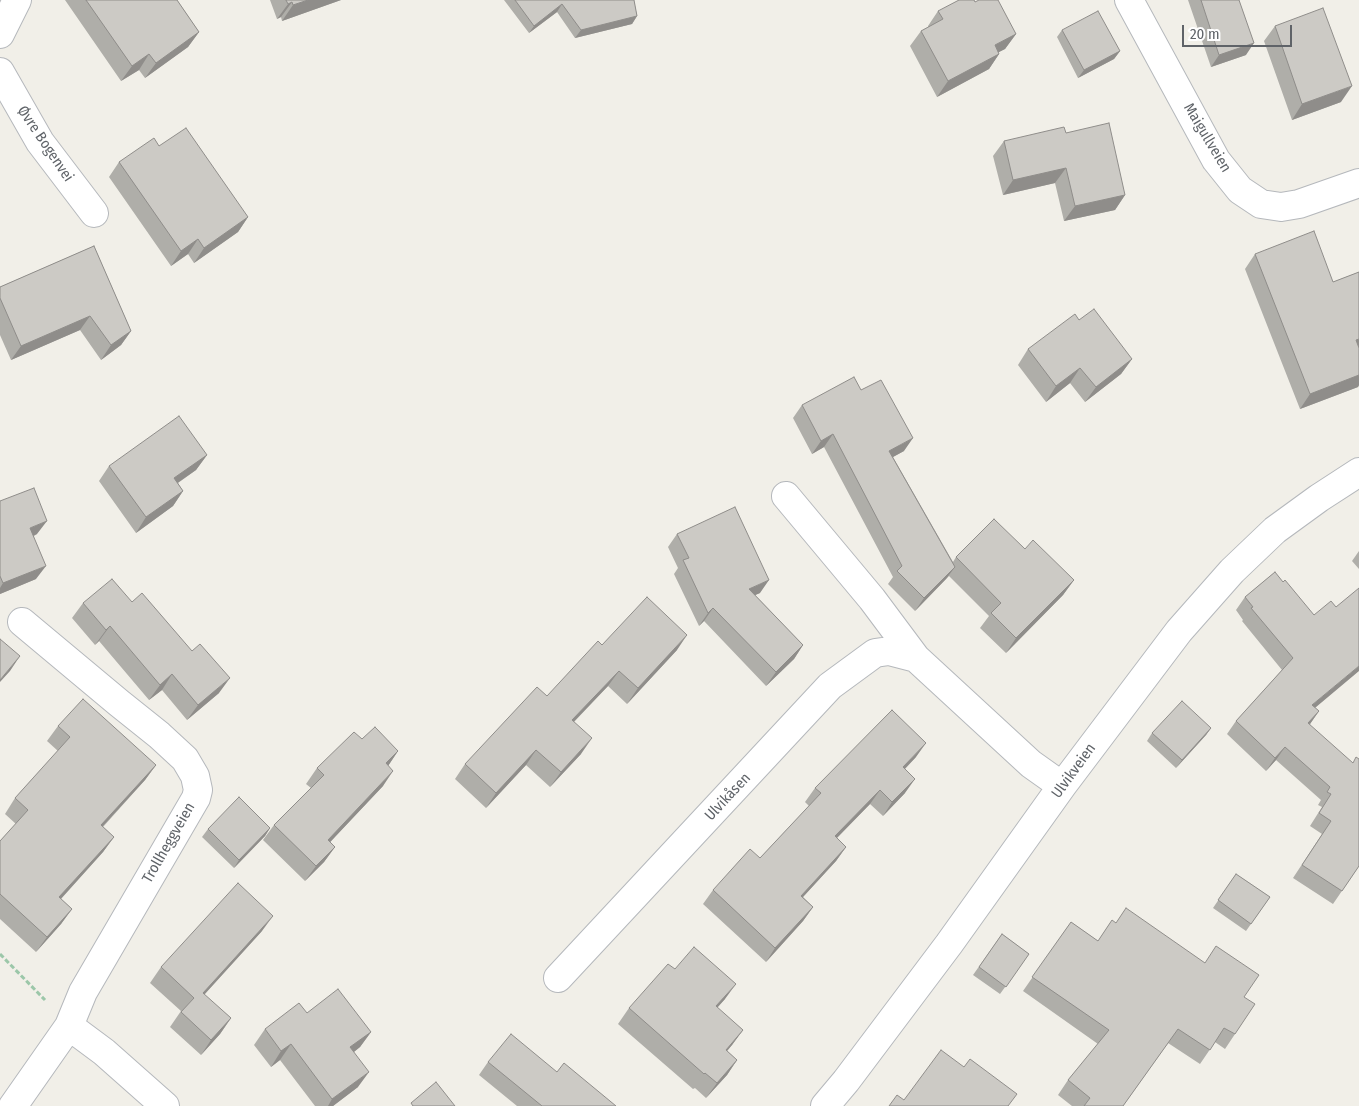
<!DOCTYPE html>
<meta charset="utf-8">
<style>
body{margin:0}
#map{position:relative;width:1359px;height:1106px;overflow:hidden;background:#f1efe8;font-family:"Fira Sans Condensed",sans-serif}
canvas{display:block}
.scale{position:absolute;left:1182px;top:25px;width:110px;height:22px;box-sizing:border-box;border:2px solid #5f6368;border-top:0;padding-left:6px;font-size:15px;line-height:18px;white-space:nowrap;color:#5f6368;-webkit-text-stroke:4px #fff;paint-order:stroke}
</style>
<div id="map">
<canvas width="1359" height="1106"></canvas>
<div class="scale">20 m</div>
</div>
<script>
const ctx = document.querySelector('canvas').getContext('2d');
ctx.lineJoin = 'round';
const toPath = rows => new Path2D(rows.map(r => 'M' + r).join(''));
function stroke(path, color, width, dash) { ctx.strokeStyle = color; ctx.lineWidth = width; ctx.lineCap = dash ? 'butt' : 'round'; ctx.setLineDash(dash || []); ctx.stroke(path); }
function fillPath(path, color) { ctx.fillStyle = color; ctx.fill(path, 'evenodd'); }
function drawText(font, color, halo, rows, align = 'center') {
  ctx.font = font + ' "Fira Sans Condensed",sans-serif'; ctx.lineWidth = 4; ctx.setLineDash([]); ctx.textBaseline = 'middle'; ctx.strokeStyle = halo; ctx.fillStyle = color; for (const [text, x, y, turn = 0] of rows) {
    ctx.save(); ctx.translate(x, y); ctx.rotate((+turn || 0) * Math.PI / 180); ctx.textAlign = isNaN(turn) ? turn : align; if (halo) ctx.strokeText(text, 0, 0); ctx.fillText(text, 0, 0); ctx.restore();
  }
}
const minor = toPath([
 [1129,0,1216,160,1240,190,1261,204,1281,207,1299,204,1359,183],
 [0,34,17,0],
 [0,72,40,142,94,213],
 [786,496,872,599,916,658,1031,764,1062,786],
 [558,978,830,686,875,653,889,651,916,658],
 [69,1026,104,1052,165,1106],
 [13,1106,69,1026,83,992,196,798,198,790,195,776,185,759,159,735,119,703,22,622],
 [825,1106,846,1081,949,944,1062,786,1179,631,1232,571,1275,530,1319,498,1359,472]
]);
stroke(minor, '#b5b8bc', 30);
stroke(toPath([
 [0,954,45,1000]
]), '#9cc7a9', 3, [5, 2.5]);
stroke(minor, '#fff', 28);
fillPath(toPath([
 [65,0,177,0,199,32,188,47,145,78,139,70,121,81],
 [270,0,341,0,282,21,281,17,277,19],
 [504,0,634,0,637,16,632,24,575,38,557,12,529,33],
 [1188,0,1239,0,1246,55,1211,67],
 [975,2,1016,34,1005,49,998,52,999,54,989,69,937,97,910,46,921,31,928,27,928,26,938,11],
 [1275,26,1341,102,1292,120,1264,41],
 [1062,30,1120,51,1114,59,1078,78,1057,37],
 [1066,133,1125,195,1115,210,1064,221,1055,183,1003,195,993,156,1004,141],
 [159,146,248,217,238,232,194,263,188,254,171,266,109,177,119,162],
 [94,246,131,331,121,345,101,360,80,330,11,360,0,335,0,287],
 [1255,254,1333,282,1359,272,1359,385,1358,387,1300,409,1245,269],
 [1079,320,1132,359,1121,374,1085,402,1070,383,1046,402,1018,365,1028,349],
 [861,390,904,451,893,457,953,562,956,557,1025,549,1074,580,1063,595,1006,653,980,628,989,616,949,576,946,579,915,611,888,584,893,577,824,447,812,454,793,418,802,405],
 [207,455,196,470,178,483,183,491,173,506,136,533,99,481,109,466],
 [0,501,37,534,34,536,36,579,0,594],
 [677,534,760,593,755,595,803,645,794,659,766,686,704,621,699,626,674,574,678,568,668,547],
 [1359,551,1359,569,1352,561],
 [1275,572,1315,708,1319,711,1310,724,1359,866,1333,904,1293,878,1322,834,1310,826,1322,807,1318,805,1321,800,1276,760,1266,771,1227,734,1236,721,1282,670,1242,621,1243,620,1236,610,1245,597],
 [132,602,219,693,187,720,162,690,149,700,99,641,95,645,72,618,83,603],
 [602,645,677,650,627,704,608,686,574,722,581,754,550,787,526,765,486,808,455,779,465,764,547,696],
 [58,726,156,765,145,780,103,827,114,837,103,852,61,899,72,909,61,924,36,952,0,919,0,841,16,824,5,814,15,798,58,751,47,741],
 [1211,728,1206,735,1176,768,1147,741,1152,733],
 [362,739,398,751,388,766,383,786,330,842,335,847,324,862,305,881,263,840,274,825,311,788,306,784,317,768],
 [916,757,905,769,905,793,883,816,870,804,837,838,846,847,836,861,803,897,813,907,803,921,766,962,703,904,713,890,760,858,809,806,805,802,815,788],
 [270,828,265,836,234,868,202,837,208,829],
 [1236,874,1270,897,1246,931,1213,908],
 [1071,922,1098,941,1116,923,1244,997,1235,1034,1225,1049,1215,1042,1200,1064,1168,1043,1123,1106,1072,1106,1058,1095,1068,1080,1098,1044,1023,991],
 [262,931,204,995,231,1018,220,1034,201,1055,170,1027,181,1011,150,983,161,967],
 [1002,934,1029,954,1000,994,973,975],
 [675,969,725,999,717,1008,743,1030,732,1045,727,1051,737,1060,727,1075,706,1098,695,1088,693,1089,618,1024,629,1008],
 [307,1013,371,1032,360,1047,354,1052,358,1087,333,1106,315,1106,280,1060,271,1067,254,1045,265,1029],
 [488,1062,557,1072,616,1106,517,1106,479,1075]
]), '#afaea9');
fillPath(toPath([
 [308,0,341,0,282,21,293,5],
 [292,2,281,17,277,19,288,4],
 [562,4,557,12,529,33,534,26],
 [637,16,632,24,575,38,581,30],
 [199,32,188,47,145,78,156,63],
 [1016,34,1005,49,984,60,995,45],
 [1254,43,1246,55,1211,67,1219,55],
 [1120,51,1114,59,1078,78,1084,70],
 [149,54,139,70,121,81,132,66],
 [999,54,989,69,937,97,948,81],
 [1352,86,1341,102,1292,120,1302,104],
 [1066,168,1055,183,1003,195,1013,180],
 [1125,195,1115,210,1064,221,1075,206],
 [248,217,238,232,194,263,204,248],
 [198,239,188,254,171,266,181,251],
 [90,316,80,330,11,360,21,346],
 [131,331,121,345,101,360,111,345],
 [1359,339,1359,350,1356,340],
 [1132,359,1121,374,1085,402,1096,387],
 [1080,368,1070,383,1046,402,1056,386],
 [1359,375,1359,385,1358,387,1300,409,1310,394],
 [833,434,824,447,812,454,821,441],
 [913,438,904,451,880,464,889,451],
 [207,455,196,470,163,493,174,478],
 [183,491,173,506,136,533,146,517],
 [47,521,37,534,21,541,30,528],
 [46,566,36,579,0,594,0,588,3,583],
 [955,567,946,579,915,611,924,598],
 [769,580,760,593,739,602,749,589],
 [1074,580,1063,595,1006,653,1016,638],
 [713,608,704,621,699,626,708,613],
 [110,626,99,641,95,645,106,630],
 [687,635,677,650,627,704,638,688],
 [803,645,794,659,766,686,776,672],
 [20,656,10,671,0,682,0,680],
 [1359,666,1359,671,1303,718,1312,705],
 [619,671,608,686,561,735,572,720],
 [172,674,162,690,149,700,160,685],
 [230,678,219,693,187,720,198,705],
 [1319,711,1310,724,1308,723],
 [1211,728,1206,735,1176,768,1182,760],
 [592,738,581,754,550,787,561,772],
 [926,743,916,757,893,781,903,767],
 [1285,747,1276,760,1266,771,1275,758],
 [536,750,526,765,486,808,496,793],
 [398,751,388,766,386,763],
 [156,765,145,780,90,840,101,825],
 [393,771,383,786,318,855,328,840],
 [915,779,905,793,883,816,892,802],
 [880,790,870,804,825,850,835,836],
 [270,828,265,836,234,868,239,860],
 [114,837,103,852,48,913,59,897],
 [335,847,324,862,305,881,316,866],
 [846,847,836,861,791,910,801,896],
 [813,907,803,921,766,962,775,948],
 [72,909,61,924,36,952,47,937],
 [273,916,262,931,192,1008,203,993],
 [736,984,725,999,705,1021,716,1006],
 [231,1018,220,1034,201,1055,211,1040],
 [743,1030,732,1045,715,1065,726,1050],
 [371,1032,360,1047,340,1063,350,1047],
 [291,1044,280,1060,271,1067,281,1051],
 [737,1060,727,1075,706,1098,717,1083],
 [369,1072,358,1087,333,1106,328,1106,332,1099]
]), '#8f8d8a');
const building = toPath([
 [86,0,177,0,199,32,156,63,149,54,132,66,86,0],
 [286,0,308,0,293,5,292,2,288,4,286,0],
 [515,0,634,0,637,16,581,30,562,4,534,26,515,0],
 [959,0,974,0,975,2,979,0,998,0,1016,34,995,45,999,54,948,81,921,31,943,19,938,11,959,0],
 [1201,0,1239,0,1254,43,1219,55,1201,0],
 [1323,8,1352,86,1302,104,1275,26,1323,8],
 [1098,11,1120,51,1084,70,1062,30,1098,11],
 [1109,123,1125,195,1075,206,1066,168,1013,180,1004,141,1064,127,1066,133,1109,123],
 [186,128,248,217,204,248,198,239,181,251,119,162,154,138,159,146,186,128],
 [1314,231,1333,282,1359,272,1359,339,1356,340,1359,348,1359,375,1310,394,1255,254,1314,231],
 [94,246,131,331,111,345,90,316,21,346,0,298,0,287,94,246],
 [1094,309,1132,359,1096,387,1080,368,1056,386,1028,349,1075,314,1079,320,1094,309],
 [854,377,861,390,881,380,913,438,889,451,955,567,924,598,897,571,902,566,833,434,821,441,802,405,854,377],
 [179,416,207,455,174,478,183,491,146,517,109,466,179,416],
 [34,488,47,521,30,528,46,566,3,583,0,576,0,501,34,488],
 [735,507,769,580,749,589,803,645,776,672,713,608,708,613,683,560,689,558,677,534,735,507],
 [994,519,1025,549,1033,540,1074,580,1016,638,991,613,1001,603,956,557,994,519],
 [1275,572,1283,582,1285,580,1314,615,1331,601,1336,607,1359,588,1359,666,1312,705,1319,711,1308,723,1353,763,1356,757,1359,759,1359,866,1342,891,1302,865,1331,821,1319,813,1331,794,1327,792,1330,787,1285,747,1275,758,1236,721,1293,658,1251,608,1253,607,1245,597,1275,572],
 [112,579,132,602,142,593,192,651,200,644,230,678,198,705,172,674,160,685,110,626,106,630,83,603,112,579],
 [647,597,687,635,638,688,619,671,572,720,592,738,561,772,536,750,496,793,465,764,537,687,547,696,598,641,602,645,647,597],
 [0,639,20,656,0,680,0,639],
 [83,699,156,765,101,825,114,837,59,897,72,909,47,937,0,894,0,841,28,810,15,798,70,737,58,726,83,699],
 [1182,701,1211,728,1182,760,1152,733,1182,701],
 [892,710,926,743,903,767,915,779,892,802,880,790,835,836,846,847,801,896,813,907,775,948,713,890,750,849,760,858,821,793,815,788,892,710],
 [375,727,398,751,386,763,393,771,328,840,335,847,316,866,274,825,324,775,317,768,354,732,362,739,375,727],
 [239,797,270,828,239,860,208,829,239,797],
 [1236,874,1270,897,1251,924,1218,900,1236,874],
 [238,883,273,916,203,993,231,1018,211,1040,181,1012,194,998,161,967,238,883],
 [1126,908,1205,963,1216,946,1259,975,1244,997,1255,1004,1235,1034,1224,1028,1210,1050,1178,1029,1123,1106,1084,1106,1090,1098,1068,1080,1109,1030,1032,977,1071,922,1098,941,1112,920,1116,923,1126,908],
 [1002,934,1029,954,1006,987,979,967,1002,934],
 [694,947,736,984,716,1006,743,1030,726,1050,737,1060,717,1083,705,1073,704,1074,629,1008,668,964,675,969,694,947],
 [338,989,371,1032,350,1047,369,1072,332,1099,291,1044,281,1051,265,1029,299,1003,307,1013,338,989],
 [511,1034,557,1072,564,1063,616,1106,542,1106,488,1062,511,1034],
 [941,1050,964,1067,970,1059,1017,1094,1008,1106,889,1106,897,1095,904,1100,941,1050],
 [436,1082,455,1106,413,1106,411,1103,436,1082]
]);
fillPath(building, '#cccac5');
stroke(building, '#8f8d8a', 1);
drawText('15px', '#5f6368', '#fff', [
 ["Maigullveien",1207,138,59],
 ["Øvre Bogenvei",45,144,56],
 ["Ulvikveien",1074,771,-54],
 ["Ulvikåsen",728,797,-47],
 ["Trollheggveien",169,843,-60]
]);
</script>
